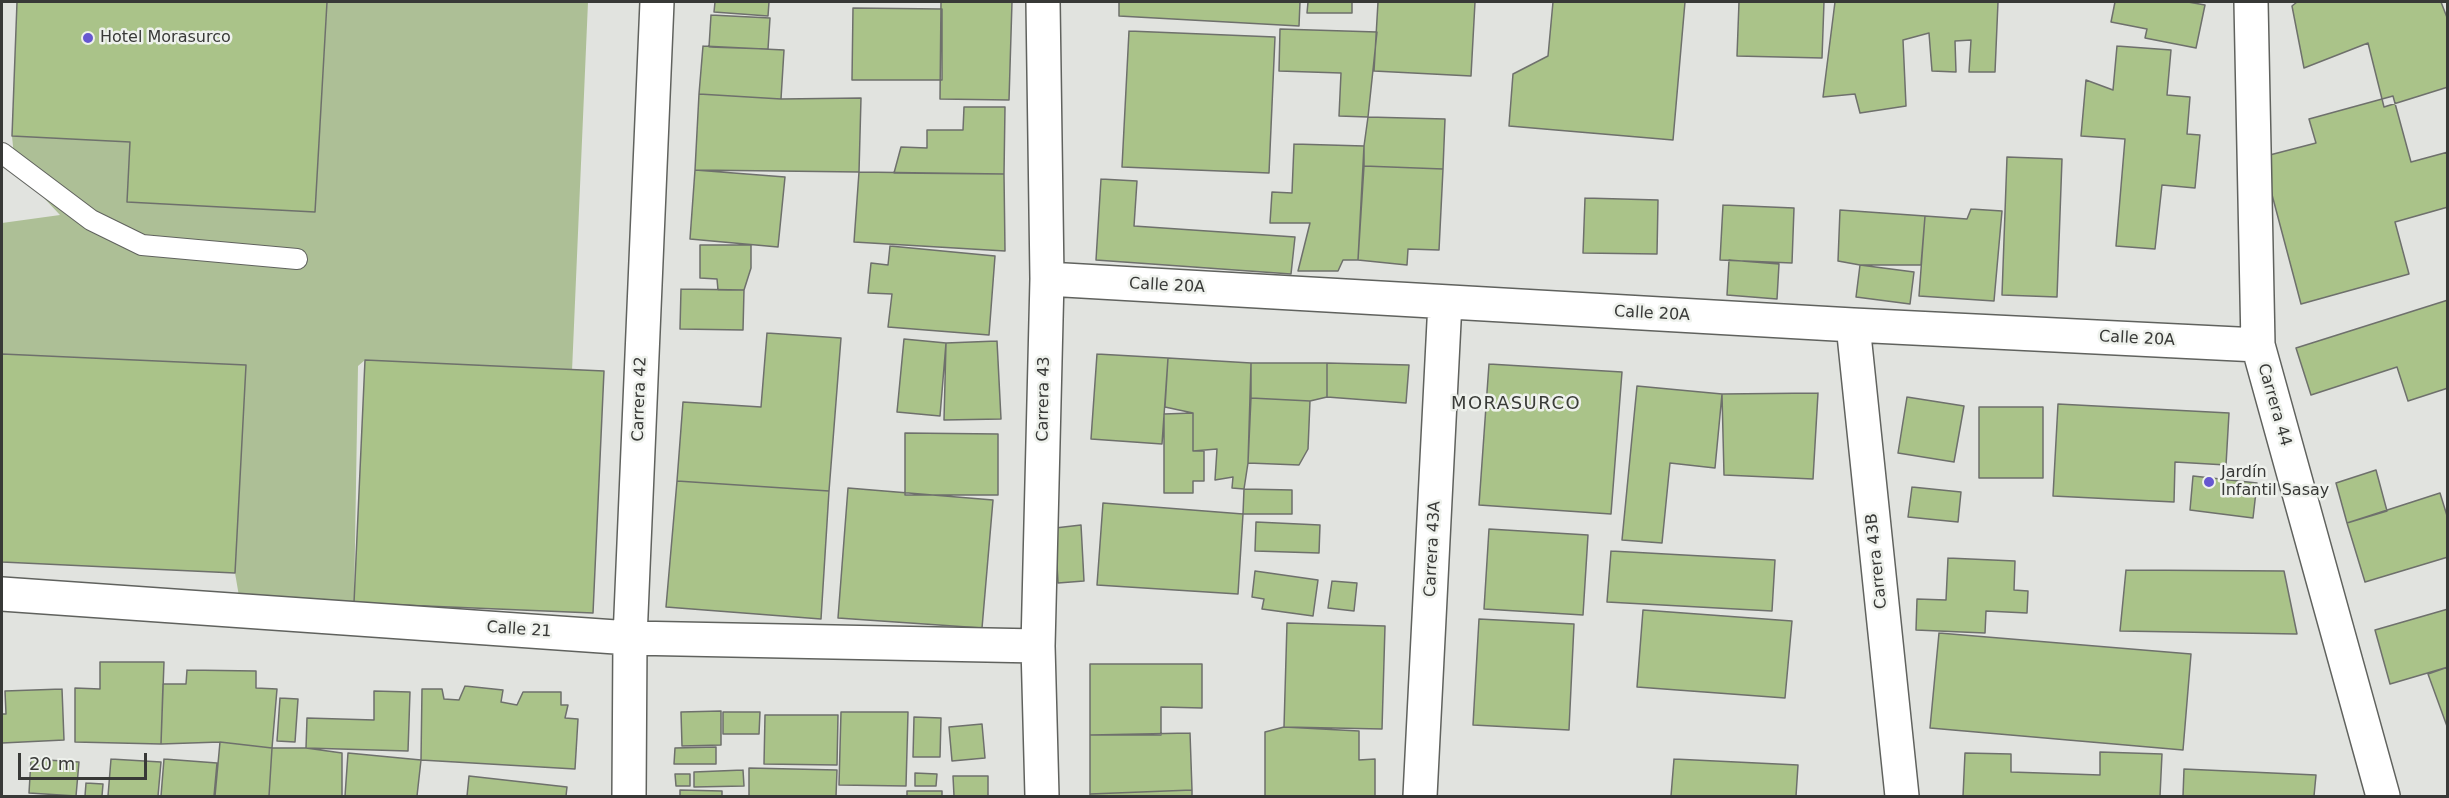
<!DOCTYPE html>
<meta charset="utf-8">
<style>
body{margin:0}
#map{position:relative;width:2449px;height:798px;overflow:hidden;background:#e1e3df;font-family:"DejaVu Sans",sans-serif}
canvas{display:block}
.frame{position:absolute;inset:0;border:3px solid #383937;pointer-events:none}
.scale{position:absolute;left:18px;top:753px;width:129px;height:27px;box-sizing:border-box;border:3px solid #383937;border-top:0;padding-left:8px;font-size:18px;line-height:21px;white-space:nowrap;color:#383937;-webkit-text-stroke:4px #eef1ec;paint-order:stroke}
</style>
<div id="map">
<canvas width="2449" height="798"></canvas>
<div class="frame"></div>
<div class="scale">20 m</div>
</div>
<script>
const ctx = document.querySelector('canvas').getContext('2d');
ctx.lineJoin = 'round';
function fillPath(path, color) { ctx.fillStyle = color; ctx.fill(path, 'evenodd'); }
const toPath = rows => new Path2D(rows.map(r => 'M' + r).join(''));
function stroke(path, color, width, dash) { ctx.strokeStyle = color; ctx.lineWidth = width; ctx.lineCap = dash ? 'butt' : 'round'; ctx.setLineDash(dash || []); ctx.stroke(path); }
function drawText(font, color, halo, rows, align = 'center') {
  ctx.font = font + ' "DejaVu Sans",sans-serif'; ctx.lineWidth = 5; ctx.setLineDash([]); ctx.textBaseline = 'middle'; ctx.strokeStyle = halo; ctx.fillStyle = color; for (const [text, x, y, turn = 0] of rows) {
    ctx.save(); ctx.translate(x, y); ctx.rotate((+turn || 0) * Math.PI / 180); ctx.textAlign = isNaN(turn) ? turn : align; if (halo) ctx.strokeText(text, 0, 0); ctx.fillText(text, 0, 0); ctx.restore();
  }
}
fillPath(toPath([
 [327,2,588,2,572,371,365,360,358,366,354,603,240,602,235,573,245,365,2,354,2,223,60,215,15,167,12,136,130,142,127,202,315,212]
]), '#adbf96');
const building = toPath([
 [17,2,327,2,315,212,127,202,130,142,12,136,17,2],
 [715,2,769,2,768,16,714,12,715,2],
 [941,2,1012,2,1009,100,940,99,941,2],
 [1119,2,1300,2,1299,26,1119,16,1119,2],
 [1308,2,1352,2,1352,13,1307,13,1308,2],
 [1378,2,1475,2,1471,76,1374,71,1378,2],
 [1553,2,1685,2,1673,140,1509,126,1513,74,1548,56,1553,2],
 [1739,2,1824,2,1822,58,1737,56,1739,2],
 [1835,2,1998,2,1995,72,1969,72,1971,40,1955,41,1956,72,1932,71,1929,33,1903,40,1906,106,1860,113,1855,94,1823,97,1835,2],
 [2115,2,2188,2,2205,5,2196,48,2145,38,2147,29,2111,22,2115,2],
 [2297,2,2441,2,2448,20,2448,87,2384,107,2368,43,2304,68,2292,6,2297,2],
 [853,8,942,9,942,80,852,80,853,8],
 [711,15,770,18,768,49,709,47,711,15],
 [1280,29,1377,32,1368,117,1339,116,1341,73,1279,71,1280,29],
 [1129,31,1275,37,1269,173,1122,167,1129,31],
 [703,46,784,50,781,99,699,94,703,46],
 [2117,46,2171,50,2167,95,2190,97,2187,134,2200,135,2195,188,2162,185,2155,249,2116,246,2125,139,2081,136,2086,80,2113,90,2117,46],
 [699,94,781,99,861,98,859,172,695,170,699,94],
 [2393,96,2411,162,2448,152,2448,207,2395,222,2409,274,2301,304,2262,157,2316,143,2309,119,2393,96],
 [964,107,1005,107,1004,174,894,173,901,147,927,148,927,130,963,130,964,107],
 [1368,117,1445,119,1443,169,1364,166,1364,146,1368,117],
 [1294,144,1364,146,1358,260,1343,260,1338,271,1298,271,1310,223,1270,223,1272,192,1292,193,1294,144],
 [2007,157,2062,159,2057,297,2002,295,2007,157],
 [1364,166,1443,169,1439,250,1408,249,1407,265,1358,260,1364,166],
 [695,170,785,177,778,247,690,239,695,170],
 [859,172,1004,174,1005,251,854,242,859,172],
 [1101,179,1137,181,1134,226,1295,237,1291,274,1096,260,1101,179],
 [1585,198,1658,200,1657,254,1583,253,1585,198],
 [1723,205,1794,208,1792,263,1720,260,1723,205],
 [1971,209,2002,211,1994,301,1919,296,1925,216,1967,219,1971,209],
 [1840,210,1925,216,1921,265,1860,265,1838,261,1840,210],
 [700,245,751,245,751,268,744,290,718,290,717,279,700,278,700,245],
 [890,246,995,256,989,335,888,327,892,294,868,293,871,263,888,265,890,246],
 [1729,260,1779,264,1777,299,1727,295,1729,260],
 [1860,265,1914,272,1910,304,1856,297,1860,265],
 [681,289,744,290,743,330,680,329,681,289],
 [2448,300,2448,388,2408,401,2397,367,2311,395,2296,348,2448,300],
 [767,333,841,338,829,491,677,481,683,402,761,407,767,333],
 [904,339,946,343,940,416,897,412,904,339],
 [997,341,1001,419,944,420,946,343,997,341],
 [2,354,246,365,235,573,2,562,2,354],
 [1097,354,1168,358,1162,444,1091,439,1097,354],
 [1168,358,1251,363,1248,463,1244,489,1232,488,1233,477,1215,480,1217,449,1193,451,1193,413,1165,407,1168,358],
 [365,360,604,371,593,613,354,603,365,360],
 [1251,363,1327,363,1327,397,1310,401,1251,398,1251,363],
 [1327,363,1409,365,1406,403,1327,397,1327,363],
 [1489,364,1622,372,1611,514,1479,505,1489,364],
 [1637,386,1722,394,1715,468,1670,463,1662,543,1622,540,1637,386],
 [1818,393,1813,479,1724,475,1722,394,1818,393],
 [1907,397,1964,406,1954,462,1898,453,1907,397],
 [1251,398,1310,401,1308,449,1299,465,1248,463,1251,398],
 [2058,404,2229,413,2226,465,2175,462,2174,502,2053,496,2058,404],
 [1979,407,2043,407,2043,478,1979,478,1979,407],
 [1193,413,1193,451,1204,451,1204,481,1193,481,1193,493,1164,493,1164,414,1193,413],
 [905,433,998,434,998,495,905,495,905,433],
 [2376,470,2387,511,2347,523,2336,483,2376,470],
 [2193,476,2257,483,2253,518,2190,510,2193,476],
 [677,481,829,491,821,619,666,607,677,481],
 [1912,487,1961,492,1958,522,1908,517,1912,487],
 [848,488,993,500,982,628,838,618,848,488],
 [1244,489,1292,490,1292,514,1243,514,1244,489],
 [2440,493,2448,519,2448,557,2365,582,2347,523,2440,493],
 [1103,503,1243,514,1238,594,1097,585,1103,503],
 [1256,522,1320,525,1319,553,1255,551,1256,522],
 [1081,525,1084,581,1058,583,1055,528,1081,525],
 [1489,529,1588,535,1583,615,1484,609,1489,529],
 [1611,551,1775,560,1772,611,1607,602,1611,551],
 [1948,558,2015,561,2014,590,2028,591,2027,613,1986,611,1985,633,1916,630,1917,599,1946,600,1948,558],
 [2126,570,2284,571,2297,634,2120,631,2126,570],
 [1255,571,1318,580,1313,616,1262,609,1264,599,1252,597,1255,571],
 [1332,581,1357,583,1354,611,1328,608,1332,581],
 [2448,609,2448,667,2390,684,2375,630,2448,609],
 [1643,610,1792,621,1785,698,1637,687,1643,610],
 [1479,619,1574,624,1569,730,1473,725,1479,619],
 [1287,623,1385,626,1382,729,1284,727,1287,623],
 [1939,633,2191,654,2183,750,1930,728,1939,633],
 [100,662,164,662,161,744,75,742,75,688,100,689,100,662],
 [1090,664,1202,664,1202,708,1161,707,1161,735,1090,735,1090,664],
 [2448,667,2448,729,2428,674,2448,667],
 [187,670,256,671,256,688,277,689,272,748,220,742,161,744,163,684,186,684,187,670],
 [465,686,503,690,501,702,517,705,523,692,561,692,561,705,568,705,565,718,578,719,575,769,421,760,422,689,442,689,444,699,459,700,465,686],
 [62,689,64,740,2,743,2,714,6,714,5,691,62,689],
 [374,691,410,692,408,751,306,748,307,718,374,720,374,691],
 [280,698,298,699,295,742,277,741,280,698],
 [721,711,721,745,682,746,681,712,721,711],
 [723,712,760,712,759,734,723,734,723,712],
 [841,712,908,712,906,786,839,785,841,712],
 [765,715,838,715,837,765,764,764,765,715],
 [914,717,941,718,940,757,913,757,914,717],
 [982,724,985,758,952,761,949,727,982,724],
 [1284,727,1359,731,1359,760,1375,759,1375,796,1265,796,1265,732,1284,727],
 [1190,733,1192,790,1090,794,1090,735,1190,733],
 [220,742,272,748,269,796,215,796,220,742],
 [716,747,716,764,674,764,675,748,716,747],
 [272,748,306,748,342,753,342,796,269,796,272,748],
 [2100,752,2162,754,2160,796,1963,796,1965,753,2011,754,2011,772,2100,775,2100,752],
 [348,753,421,760,417,796,345,796,348,753],
 [31,759,79,762,76,796,29,793,31,759],
 [111,759,161,762,158,796,108,796,111,759],
 [164,759,217,763,214,796,161,796,164,759],
 [1674,759,1798,765,1796,796,1671,796,1674,759],
 [749,768,837,770,836,796,749,796,749,768],
 [2184,769,2316,775,2314,796,2183,796,2184,769],
 [743,770,744,786,694,787,694,772,743,770],
 [915,773,937,774,936,786,915,786,915,773],
 [675,774,690,774,690,786,676,786,675,774],
 [469,776,567,787,566,796,467,796,469,776],
 [953,776,988,776,988,796,954,796,953,776],
 [86,783,103,784,102,796,85,796,86,783],
 [680,790,722,791,722,796,680,796,680,790],
 [1192,790,1192,796,1090,796,1090,794,1192,790],
 [907,791,942,791,942,796,907,796,907,791]
]);
fillPath(building, '#aac389');
stroke(building, '#6e706c', 1.5);
const service = toPath([
 [2,153,91,220,142,245,297,259]
]);
const minor = toPath([
 [2251,2,2258,345,2383,796],
 [1047,279,1853,325,2258,345],
 [1853,325,1902,796],
 [2,594,630,638,1038,646],
 [629,796,630,638,657,2],
 [1042,796,1038,646,1047,279,1043,2],
 [1420,796,1445,302]
]);
stroke(service, '#60625e', 22);
stroke(minor, '#60625e', 36);
stroke(service, '#fff', 20);
stroke(minor, '#fff', 33);
for (const [x, y, r, color] of [
 [88,38,6,"#6657d0"],
 [2209,482,6,"#6657d0"]
]) { const dot = new Path2D(); dot.arc(x, y, r, 0, 2 * Math.PI); ctx.fillStyle = color; ctx.fill(dot); stroke(dot, '#eef1ec', 2); }
drawText('16px', '#383937', '#eef1ec', [
 ["Hotel Morasurco",100,38],
 ["Jardín",2221,473],
 ["Infantil Sasay",2221,491]
], 'left');
drawText('16px', '#383937', '#eef1ec', [
 ["Calle 20A",1167,286,3],
 ["Calle 20A",1652,314,3],
 ["Calle 20A",2137,339,3],
 ["Carrera 42",640,399,-88],
 ["Carrera 43",1044,399,-89],
 ["Carrera 44",2274,405,74],
 ["Carrera 43A",1433,549,-87],
 ["Carrera 43B",1877,561,-96],
 ["Calle 21",519,630,4]
]);
ctx.letterSpacing = '1.5px';
drawText('18px', '#393b37', '#eef1ec', [
 ["MORASURCO",1516,404]
]);
ctx.letterSpacing = '0px';
</script>
